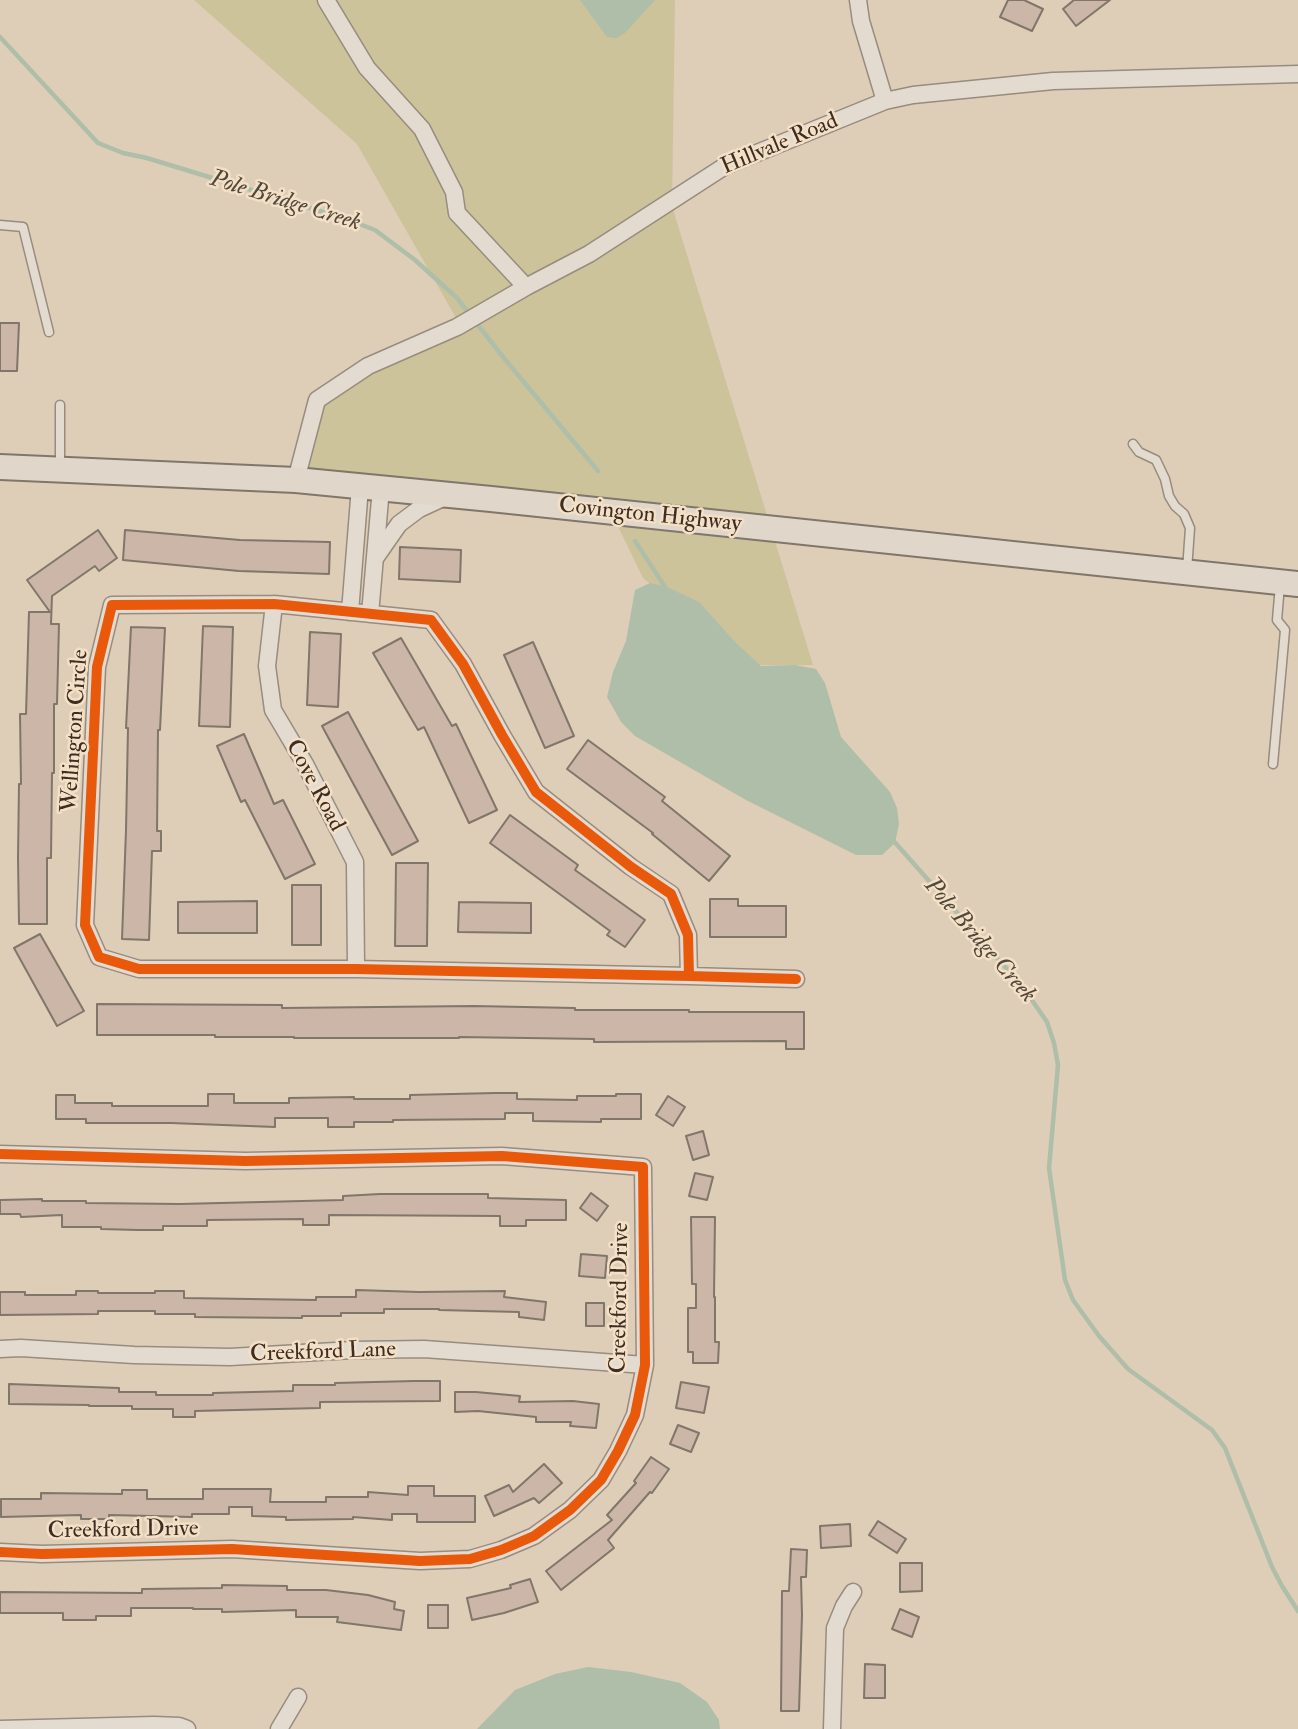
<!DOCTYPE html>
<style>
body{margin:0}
canvas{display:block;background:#decdb7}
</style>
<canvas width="1298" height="1729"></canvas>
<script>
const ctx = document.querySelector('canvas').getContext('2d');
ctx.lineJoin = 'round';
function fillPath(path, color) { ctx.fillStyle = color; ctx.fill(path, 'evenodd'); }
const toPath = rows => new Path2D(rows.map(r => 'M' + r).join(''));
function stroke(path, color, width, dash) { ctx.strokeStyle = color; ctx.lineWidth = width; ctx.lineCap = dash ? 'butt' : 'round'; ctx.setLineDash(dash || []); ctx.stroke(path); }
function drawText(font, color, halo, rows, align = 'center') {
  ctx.font = font + ' "IM FELL Double Pica",serif'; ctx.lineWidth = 5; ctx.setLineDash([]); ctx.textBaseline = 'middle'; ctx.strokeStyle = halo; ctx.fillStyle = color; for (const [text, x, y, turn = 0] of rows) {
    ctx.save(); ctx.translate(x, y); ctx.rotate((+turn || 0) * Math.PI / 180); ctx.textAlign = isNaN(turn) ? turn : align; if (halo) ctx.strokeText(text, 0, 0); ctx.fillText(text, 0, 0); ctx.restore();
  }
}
fillPath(toPath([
 [194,0,675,0,672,206,813,665,750,665,643,578,612,514,299,471,317,400,460,325,357,144]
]), '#ccc39b');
fillPath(toPath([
 [580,0,655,0,625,33,616,38,607,37],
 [650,583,667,587,699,602,736,643,761,666,795,665,816,669,825,683,841,737,890,792,897,808,899,824,895,843,882,855,856,855,746,800,635,736,621,722,607,697,613,672,626,641,635,590],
 [588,1667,631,1672,680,1683,707,1702,719,1720,720,1729,477,1729,515,1690,555,1674]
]), '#afbea8');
stroke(toPath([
 [0,37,98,143,123,153,147,158,346,219,375,230,415,260,457,298,503,357,598,471],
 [635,541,667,590],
 [891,838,1023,987,1047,1022,1054,1043,1058,1065,1049,1168,1065,1280,1073,1300,1099,1336,1128,1369,1212,1430,1225,1448,1272,1567,1282,1586,1298,1611]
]), '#afbea8', 4.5);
const building = toPath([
 [1008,0,1024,0,1043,9,1032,31,1000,17,1008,0],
 [1074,0,1110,0,1076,26,1063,9,1074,0],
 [0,323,19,323,17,371,0,371,0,323],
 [98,530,117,558,99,571,95,566,52,596,51,624,59,624,57,704,54,704,54,773,52,773,51,858,47,858,47,924,19,924,18,858,19,784,21,784,20,714,26,714,29,612,50,612,27,580,98,530],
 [125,530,240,540,330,542,329,574,239,571,123,560,125,530],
 [400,547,461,550,460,582,399,579,400,547],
 [203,626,233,627,230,727,199,726,203,626],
 [131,627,165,628,160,730,158,730,157,831,161,831,161,851,152,851,149,940,122,939,126,830,128,728,126,728,131,627],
 [310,632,341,634,338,707,307,705,310,632],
 [401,638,452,726,456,724,497,810,469,823,424,727,418,730,373,653,401,638],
 [533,642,574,736,545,748,504,655,533,642],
 [348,712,418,841,392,855,322,726,348,712],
 [244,734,274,804,283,800,315,864,285,879,245,800,241,802,217,746,244,734],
 [588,740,665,797,662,801,730,856,709,881,652,834,653,833,567,769,588,740],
 [510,815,578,865,575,870,645,920,625,947,607,935,610,931,490,843,510,815],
 [396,863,428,863,427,946,395,946,396,863],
 [292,885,321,885,321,945,292,945,292,885],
 [710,899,738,899,738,906,786,906,786,937,710,937,710,899],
 [257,901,257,933,178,933,178,902,257,901],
 [459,902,531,903,531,933,458,932,459,902],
 [40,934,84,1011,57,1026,14,948,40,934],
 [97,1004,282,1005,282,1008,474,1006,575,1008,575,1010,689,1010,689,1012,804,1012,804,1049,786,1049,786,1041,594,1042,594,1039,459,1037,459,1038,294,1038,294,1037,215,1037,215,1035,97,1035,97,1004],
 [495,1093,517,1093,517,1099,577,1100,577,1096,616,1096,616,1094,641,1094,641,1119,601,1119,601,1122,533,1121,533,1113,505,1113,505,1119,393,1120,393,1122,354,1122,354,1127,328,1127,328,1118,275,1118,275,1127,171,1123,86,1123,86,1119,56,1119,56,1095,75,1095,75,1103,112,1103,112,1106,208,1106,208,1094,234,1094,234,1103,289,1103,289,1098,354,1097,354,1099,410,1099,410,1095,495,1093],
 [668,1096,685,1107,673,1126,656,1115,668,1096],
 [703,1131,709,1155,693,1160,686,1136,703,1131],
 [695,1173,713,1177,707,1200,689,1196,695,1173],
 [591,1193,608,1206,597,1221,580,1208,591,1193],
 [380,1194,488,1194,488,1198,566,1200,566,1220,526,1220,526,1226,500,1226,500,1216,329,1215,329,1225,303,1225,303,1219,207,1220,207,1226,163,1226,163,1230,138,1230,101,1229,101,1227,62,1227,62,1215,21,1217,20,1214,0,1214,0,1200,42,1199,42,1201,86,1201,86,1203,180,1204,343,1200,343,1196,380,1194],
 [691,1217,715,1217,714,1297,715,1297,715,1342,719,1342,718,1363,693,1363,693,1352,688,1352,688,1308,696,1308,696,1284,692,1284,691,1217],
 [581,1254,607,1256,605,1278,579,1276,581,1254],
 [356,1290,419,1292,505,1291,504,1297,546,1302,544,1320,519,1317,519,1312,439,1310,439,1309,384,1309,384,1313,341,1313,341,1316,302,1316,302,1318,195,1317,195,1314,155,1314,155,1311,98,1311,98,1314,0,1315,0,1292,25,1292,25,1295,76,1295,76,1291,98,1291,98,1293,155,1293,155,1291,184,1291,184,1298,316,1300,316,1297,356,1297,356,1290],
 [586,1303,604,1303,604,1326,586,1326,586,1303],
 [414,1381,440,1381,440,1401,320,1402,320,1408,195,1411,195,1417,173,1417,173,1409,132,1409,132,1406,89,1406,89,1405,9,1404,9,1384,119,1388,119,1392,156,1392,156,1395,213,1395,213,1393,293,1391,293,1385,335,1385,335,1383,414,1381],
 [681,1382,709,1387,704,1413,676,1408,681,1382],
 [455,1392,476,1392,520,1396,519,1402,573,1401,599,1404,596,1428,570,1426,571,1422,536,1422,536,1417,478,1411,455,1412,455,1392],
 [678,1425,699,1433,691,1452,670,1444,678,1425],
 [651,1457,669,1469,652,1493,650,1492,608,1540,614,1548,561,1590,546,1571,612,1520,607,1515,636,1483,634,1481,651,1457],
 [544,1464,562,1483,539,1503,534,1498,494,1516,485,1496,509,1485,513,1492,544,1464],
 [408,1486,434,1486,434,1496,475,1496,475,1522,417,1522,417,1514,392,1514,392,1520,353,1517,353,1519,286,1520,286,1517,252,1516,252,1507,229,1507,229,1514,192,1514,192,1517,109,1515,109,1519,81,1519,81,1515,1,1517,1,1499,41,1499,41,1493,122,1494,122,1490,147,1490,147,1499,203,1499,203,1489,271,1489,270,1502,326,1502,326,1497,368,1497,368,1492,408,1495,408,1486],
 [878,1521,906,1539,897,1553,869,1535,878,1521],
 [850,1524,851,1546,821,1548,820,1526,850,1524],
 [791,1549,807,1550,806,1577,801,1577,802,1615,799,1711,781,1711,782,1591,789,1591,791,1549],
 [900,1563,922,1563,922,1591,900,1592,900,1563],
 [530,1579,538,1602,504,1613,472,1620,467,1598,511,1588,510,1585,530,1579],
 [222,1585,287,1586,287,1590,326,1590,368,1595,395,1602,394,1609,404,1611,401,1630,337,1622,338,1617,296,1617,296,1610,222,1612,222,1609,193,1609,193,1608,131,1608,131,1616,96,1616,96,1620,63,1620,63,1613,0,1613,0,1592,142,1593,142,1589,222,1588,222,1585],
 [428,1605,448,1605,448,1628,428,1628,428,1605],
 [900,1609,919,1617,912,1637,892,1629,900,1609],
 [865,1664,885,1665,885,1698,864,1698,865,1664]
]);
fillPath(building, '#cbb6a7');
stroke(building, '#80766a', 2);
const lane = toPath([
 [0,225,23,227,49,332],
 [60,405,60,467],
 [1133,444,1139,452,1156,460,1165,479,1169,496,1175,506,1184,514,1190,528,1187,570],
 [1273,764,1285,630,1277,620,1280,585]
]);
const street = toPath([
 [326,0,367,68,422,129,454,192,457,213,526,287],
 [858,0,861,21,885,101],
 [296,480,317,400,368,366,457,327,526,287,589,254,725,166,885,101,913,95,1053,81,1298,74],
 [376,557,399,524,419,509,445,497],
 [274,604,267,666,273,710,305,764,355,862,356,969],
 [350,612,360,487],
 [370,614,381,488],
 [689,976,688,935,671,894,631,867,536,792,502,735,463,664,431,620,274,604,112,605,97,667,85,925,99,957,139,969,356,969,689,976,796,979],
 [0,1154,245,1161,502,1156,643,1167,645,1365,635,1415,618,1451,601,1480,570,1510,534,1536,501,1550,470,1559,420,1561,232,1549,42,1554,0,1552],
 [0,1349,21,1348,134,1355,230,1357,353,1350,424,1349,645,1365],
 [0,1729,154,1725,179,1726,187,1729],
 [279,1729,298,1697],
 [832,1729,835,1628,844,1606,853,1592]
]);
const primary = toPath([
 [0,467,296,480,491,499,1298,584]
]);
stroke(lane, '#978c7e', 11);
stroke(street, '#978c7e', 19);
stroke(primary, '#80766a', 28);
stroke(lane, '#e4dbd0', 8);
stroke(street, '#e4dbd0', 16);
stroke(primary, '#e0d6c9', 24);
stroke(toPath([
 [689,976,688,935,671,894,631,867,536,792,502,735,463,664,431,620,274,604,112,605,97,667,85,925,99,957,139,969,356,969,689,976,796,979],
 [0,1154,245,1161,502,1156,643,1167,645,1365,635,1415,618,1451,601,1480,570,1510,534,1536,501,1550,470,1559,420,1561,232,1549,42,1554,0,1552]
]), '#e8590c', 10);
drawText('23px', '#3d2d22', '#f4e0c6', [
 ["Hillvale Road",780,145,-23],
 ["Covington Highway",650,516,6],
 ["Wellington Circle",76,731,-86],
 ["Cove Road",314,786,62],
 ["Creekford Drive",621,1298,-89],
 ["Creekford Lane",323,1353,-2],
 ["Creekford Drive",123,1531,-1]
]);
drawText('italic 24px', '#50493c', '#f4e0c6', [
 ["Pole Bridge Creek",285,202,17],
 ["Pole Bridge Creek",979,941,49]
]);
</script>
